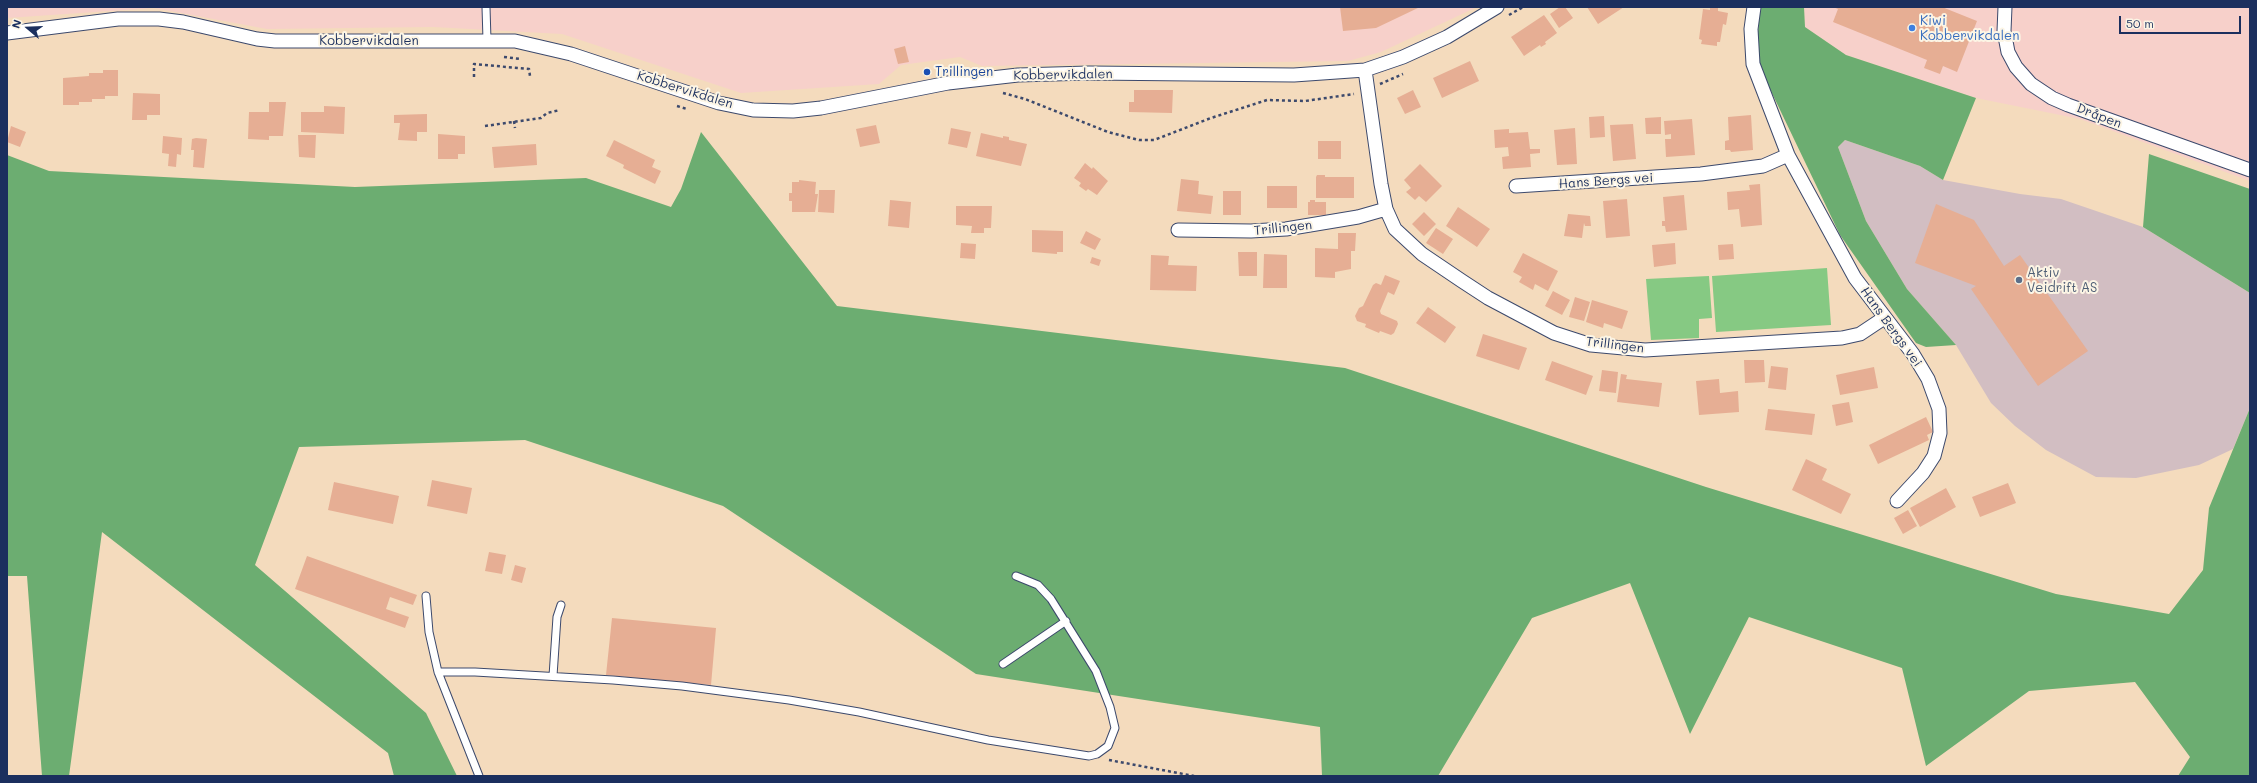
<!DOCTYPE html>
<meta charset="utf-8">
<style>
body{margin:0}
#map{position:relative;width:2257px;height:783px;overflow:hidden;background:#f4dbbd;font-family:Mali,sans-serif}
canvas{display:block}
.frame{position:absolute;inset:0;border:8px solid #1b2f5e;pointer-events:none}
.north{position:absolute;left:8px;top:8px;width:40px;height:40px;-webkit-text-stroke:3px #fcf5e5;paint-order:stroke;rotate:289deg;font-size:11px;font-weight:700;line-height:16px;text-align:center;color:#1b2f5e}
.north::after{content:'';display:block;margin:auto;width:14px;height:18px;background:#1b2f5e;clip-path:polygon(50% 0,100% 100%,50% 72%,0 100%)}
.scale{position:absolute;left:2119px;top:16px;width:122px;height:18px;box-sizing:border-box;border:2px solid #1b2f5e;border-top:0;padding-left:5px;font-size:12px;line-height:14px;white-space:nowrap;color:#1b2f5e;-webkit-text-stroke:3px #fcf5e5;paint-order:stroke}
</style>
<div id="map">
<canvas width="2257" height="783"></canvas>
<div class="frame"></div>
<div class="north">N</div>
<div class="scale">50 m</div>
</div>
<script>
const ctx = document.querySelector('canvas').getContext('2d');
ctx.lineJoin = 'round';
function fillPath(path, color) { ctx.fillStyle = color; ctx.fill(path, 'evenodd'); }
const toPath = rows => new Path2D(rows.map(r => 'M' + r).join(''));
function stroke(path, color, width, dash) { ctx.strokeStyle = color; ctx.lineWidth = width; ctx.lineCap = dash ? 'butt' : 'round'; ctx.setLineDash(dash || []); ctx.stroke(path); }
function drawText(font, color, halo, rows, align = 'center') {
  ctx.font = font + ' Mali,sans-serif'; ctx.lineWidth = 4; ctx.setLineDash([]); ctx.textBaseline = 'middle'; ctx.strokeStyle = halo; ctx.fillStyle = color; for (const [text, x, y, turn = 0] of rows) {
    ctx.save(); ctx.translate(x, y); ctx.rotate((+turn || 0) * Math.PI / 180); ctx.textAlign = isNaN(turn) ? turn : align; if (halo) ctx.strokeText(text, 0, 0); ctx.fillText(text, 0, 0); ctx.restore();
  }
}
fillPath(toPath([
 [7,7,1477,7,1381,52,1348,61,982,66,960,57,901,65,879,84,741,93,562,34,433,27,267,29,154,8,7,18],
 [1804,7,2250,7,2250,181,2080,119,1976,98,1846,55,1805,27]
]), '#f7d0ca');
fillPath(toPath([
 [1845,140,1920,166,1943,180,2020,194,2061,199,2143,227,2250,293,2250,408,2233,449,2199,465,2136,478,2096,477,2046,450,2015,426,1991,403,1956,345,1907,289,1866,221,1838,147]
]), '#d2bec2');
fillPath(toPath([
 [1827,268,1831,325,1716,332,1712,276],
 [1709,276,1712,318,1699,319,1699,338,1651,340,1646,279]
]), '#86c983');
fillPath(toPath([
 [1760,7,1804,7,1805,27,1846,55,1976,98,1943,180,1920,166,1845,140,1838,147,1866,221,1907,289,1956,345,1926,347,1916,343,1840,235,1758,64,1758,32],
 [701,132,837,306,1345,368,1706,487,2056,594,2169,614,2203,570,2209,508,2250,408,2250,776,2178,776,2190,757,2135,682,2029,691,1926,766,1902,668,1749,617,1690,734,1630,583,1532,618,1438,776,1322,776,1320,727,976,674,723,506,525,440,299,447,255,565,426,713,457,776,394,776,388,753,102,532,69,776,42,776,27,576,7,576,7,155,49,171,355,187,586,178,671,207,681,189],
 [2149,154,2250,189,2250,293,2143,227]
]), '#6cad71');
fillPath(toPath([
 [1340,7,1420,7,1376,28,1343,31],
 [1560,7,1565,7,1573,18,1559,28,1550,14],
 [1587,7,1624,7,1598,24],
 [1710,7,1718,7,1718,11,1728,13,1726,25,1723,24,1720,42,1717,42,1717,46,1701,44,1702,40,1699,39,1703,9,1710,10],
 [1833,7,1942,7,1977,21,1957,72,1943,66,1940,74,1924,68,1927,60,1833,22,1838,9],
 [1544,15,1557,33,1545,42,1546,44,1541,47,1540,45,1524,56,1511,37],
 [905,46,909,62,898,64,894,49],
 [1470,61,1479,81,1442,98,1433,78],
 [103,70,118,70,118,96,105,96,105,99,92,99,92,102,79,102,79,105,63,105,63,78,89,76,89,73,103,73],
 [1134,90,1173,90,1172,113,1129,112,1129,102,1134,102],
 [1413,90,1421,107,1405,114,1397,98],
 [133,93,160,94,160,115,147,115,147,120,132,120],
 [269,102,286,102,283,136,269,136,269,140,248,139,249,112,269,112],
 [324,106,345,107,344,134,301,132,301,112,324,112],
 [427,114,427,132,417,132,417,141,398,140,400,123,394,123,394,115],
 [1751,115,1753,150,1731,152,1730,150,1725,150,1725,141,1729,140,1728,117],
 [1604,116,1605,137,1590,138,1589,117],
 [1661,117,1661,134,1646,134,1645,118],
 [1692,119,1695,155,1666,157,1665,139,1671,139,1671,134,1665,135,1664,121],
 [1633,124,1636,159,1613,161,1610,125],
 [876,125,880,143,860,147,856,129],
 [11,126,26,132,20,147,7,142],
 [951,128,971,132,967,148,948,144],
 [1575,128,1577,164,1557,165,1554,130],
 [1509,129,1509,133,1528,132,1530,149,1540,149,1540,153,1530,154,1531,167,1503,169,1502,157,1509,156,1508,147,1495,148,1494,130],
 [981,133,1003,138,1003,136,1009,137,1009,140,1027,144,1021,166,976,156],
 [438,134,465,136,465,154,458,154,458,159,438,159],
 [298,135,316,135,315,158,299,157],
 [163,136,182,138,181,155,177,154,176,167,168,166,169,154,162,153],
 [196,138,207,139,204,168,193,167,194,150,191,150,192,139],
 [614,140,655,160,652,167,661,171,655,184,623,168,624,165,606,156],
 [1318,141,1341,141,1341,159,1318,159],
 [536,144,537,165,494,168,492,147],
 [1085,163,1092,169,1093,167,1108,181,1097,195,1088,189,1086,191,1079,186,1081,183,1074,178],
 [1420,164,1442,186,1426,202,1419,196,1415,200,1406,192,1411,188,1404,180],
 [1317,175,1325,175,1325,177,1354,177,1354,198,1316,198,1316,177],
 [1181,179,1199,181,1198,194,1213,196,1211,214,1177,211],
 [799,180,816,182,815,194,818,194,815,212,792,212,792,201,789,201,789,193,792,193,792,182,799,182],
 [1760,184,1762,225,1741,227,1739,209,1728,210,1727,192,1750,190,1749,185],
 [1267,186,1297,186,1297,208,1267,208],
 [819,190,835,190,834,213,818,212],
 [1223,191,1241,191,1241,215,1223,215],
 [1684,195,1687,230,1666,232,1665,226,1662,226,1662,221,1665,221,1663,197],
 [1627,199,1630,236,1606,238,1603,201],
 [890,200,911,202,909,228,888,226],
 [1310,200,1315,200,1315,202,1326,202,1326,215,1308,215,1308,202,1310,202],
 [1936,204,1974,220,2004,266,2020,255,2088,351,2038,386,1971,289,1976,286,1915,263],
 [956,206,992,206,991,228,984,228,984,233,971,233,972,226,956,225],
 [1458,207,1490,229,1477,247,1446,226],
 [1424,212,1436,224,1424,236,1412,224],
 [1568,214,1590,216,1591,226,1585,226,1584,223,1582,238,1564,236],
 [1436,228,1453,239,1443,254,1426,243],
 [1032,230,1063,231,1063,252,1057,252,1057,254,1032,252],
 [1086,231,1101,239,1095,250,1080,243],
 [1338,233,1356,233,1355,251,1351,251,1351,269,1335,272,1335,278,1315,277,1315,248,1338,249],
 [961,243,976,244,975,259,960,258],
 [1675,243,1676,264,1654,267,1652,245],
 [1733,244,1734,259,1719,260,1718,245],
 [1238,252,1257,252,1257,276,1239,276],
 [1523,253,1558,271,1548,291,1535,284,1533,290,1519,282,1522,277,1513,272],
 [1264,254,1287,255,1287,288,1263,288],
 [1151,255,1169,256,1168,265,1197,266,1196,291,1150,290],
 [1092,257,1101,260,1099,266,1090,263],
 [1385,275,1400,281,1394,295,1388,292,1380,311,1381,314,1397,321,1398,324,1394,333,1391,335,1380,331,1379,333,1365,327,1366,324,1357,321,1355,316,1359,308,1363,306,1373,285,1376,283,1381,285],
 [1553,291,1570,300,1562,315,1545,306],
 [1575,297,1590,302,1584,321,1569,317],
 [1592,300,1628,311,1622,329,1604,323,1603,328,1586,322],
 [1428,307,1456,327,1445,343,1416,323],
 [1483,334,1527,348,1519,370,1476,356],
 [1744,360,1764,360,1765,382,1745,383],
 [1552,361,1593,376,1586,395,1545,380],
 [1771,366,1788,368,1786,390,1768,388],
 [1874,367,1878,388,1840,395,1836,375],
 [1602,370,1618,372,1616,393,1599,391],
 [1621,374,1627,375,1626,379,1662,383,1659,407,1617,402],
 [1719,379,1720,393,1738,391,1739,412,1699,415,1696,381],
 [1849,402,1853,422,1836,426,1832,405],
 [1768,409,1815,414,1812,435,1765,430],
 [1926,417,1933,432,1927,435,1929,440,1878,464,1869,445],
 [1806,459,1827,469,1822,480,1851,494,1841,514,1792,490],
 [432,480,472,488,467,514,427,506],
 [334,482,399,496,393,524,328,510],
 [2008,483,2016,503,1980,517,1972,497],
 [1946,488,1956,507,1920,527,1910,508],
 [1908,510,1917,526,1903,534,1894,518],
 [489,552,506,555,502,574,485,571],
 [307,556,417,595,413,605,390,597,386,609,409,617,405,628,295,589],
 [515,565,526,568,522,583,511,580],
 [612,618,716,628,711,685,606,675]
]), '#e6ae94');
const service = toPath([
 [486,7,487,40],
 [426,596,429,632,438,672,479,776],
 [1003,664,1066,621],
 [438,672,475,672,613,680,682,686,789,700,859,712,988,740,1089,756,1097,754,1108,746,1115,728,1110,707,1096,671,1051,599,1038,585,1016,576],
 [553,676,557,617,561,605]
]);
const minor = toPath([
 [1754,7,1751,29,1753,64,1788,155,1855,278,1913,354,1928,379,1939,409,1940,433,1934,456,1923,473,1897,501],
 [2005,7,2004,31,2008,52,2016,67,2031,84,2052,98,2068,105,2250,170],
 [7,33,118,19,159,19,183,22,257,39,275,41,515,41,571,54,719,103,753,110,793,111,821,108,948,83,1018,75,1089,73,1294,75,1365,70,1403,57,1447,37,1497,7],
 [1365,70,1381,184,1386,209,1395,229,1422,254,1462,281,1488,298,1554,333,1591,345,1645,350,1842,338,1860,334,1884,318],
 [1516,186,1701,174,1763,166,1788,155],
 [1178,230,1251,231,1286,229,1358,217,1386,209]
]);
stroke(service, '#3c496c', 9);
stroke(minor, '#3c496c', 15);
stroke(toPath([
 [1509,15,1523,7],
 [504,57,521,59],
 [474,77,474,64,529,69,530,76],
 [1380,84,1403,74],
 [1003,93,1025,99,1108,132,1139,140,1154,140,1211,118,1267,100,1305,101,1354,94],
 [677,106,687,109],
 [514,121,515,128],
 [485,126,541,118,547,113,560,110],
 [1109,760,1194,776]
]), '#3c496c', 2.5, [3, 3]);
stroke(service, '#fff', 7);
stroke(minor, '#fff', 13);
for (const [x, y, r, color] of [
 [1912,28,4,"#3f7fe0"],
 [927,72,4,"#1a4fb4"],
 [2019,280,4,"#5c6f8a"]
]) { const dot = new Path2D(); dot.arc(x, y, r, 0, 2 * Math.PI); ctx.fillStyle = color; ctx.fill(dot); stroke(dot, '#fcf5e5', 1.5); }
drawText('13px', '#366cbe', '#fcf5e5', [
 ["Kiwi",1920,21],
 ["Kobbervikdalen",1920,36]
], 'left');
drawText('13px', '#1b2f5e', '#fcf5e5', [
 ["Kobbervikdalen",369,41],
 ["Kobbervikdalen",1063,75,-1],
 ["Kobbervikdalen",685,90,17],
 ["Dråpen",2099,116,21],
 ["Hans Bergs vei",1606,181,-4],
 ["Trillingen",1283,228,-6],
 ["Hans Bergs vei",1891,327,54],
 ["Trillingen",1615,345,7]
]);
drawText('13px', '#164399', '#fcf5e5', [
 ["Trillingen",935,72]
], 'left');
drawText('13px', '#4e5e75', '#fcf5e5', [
 ["Aktiv",2027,273],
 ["Veidrift AS",2027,288]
], 'left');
</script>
